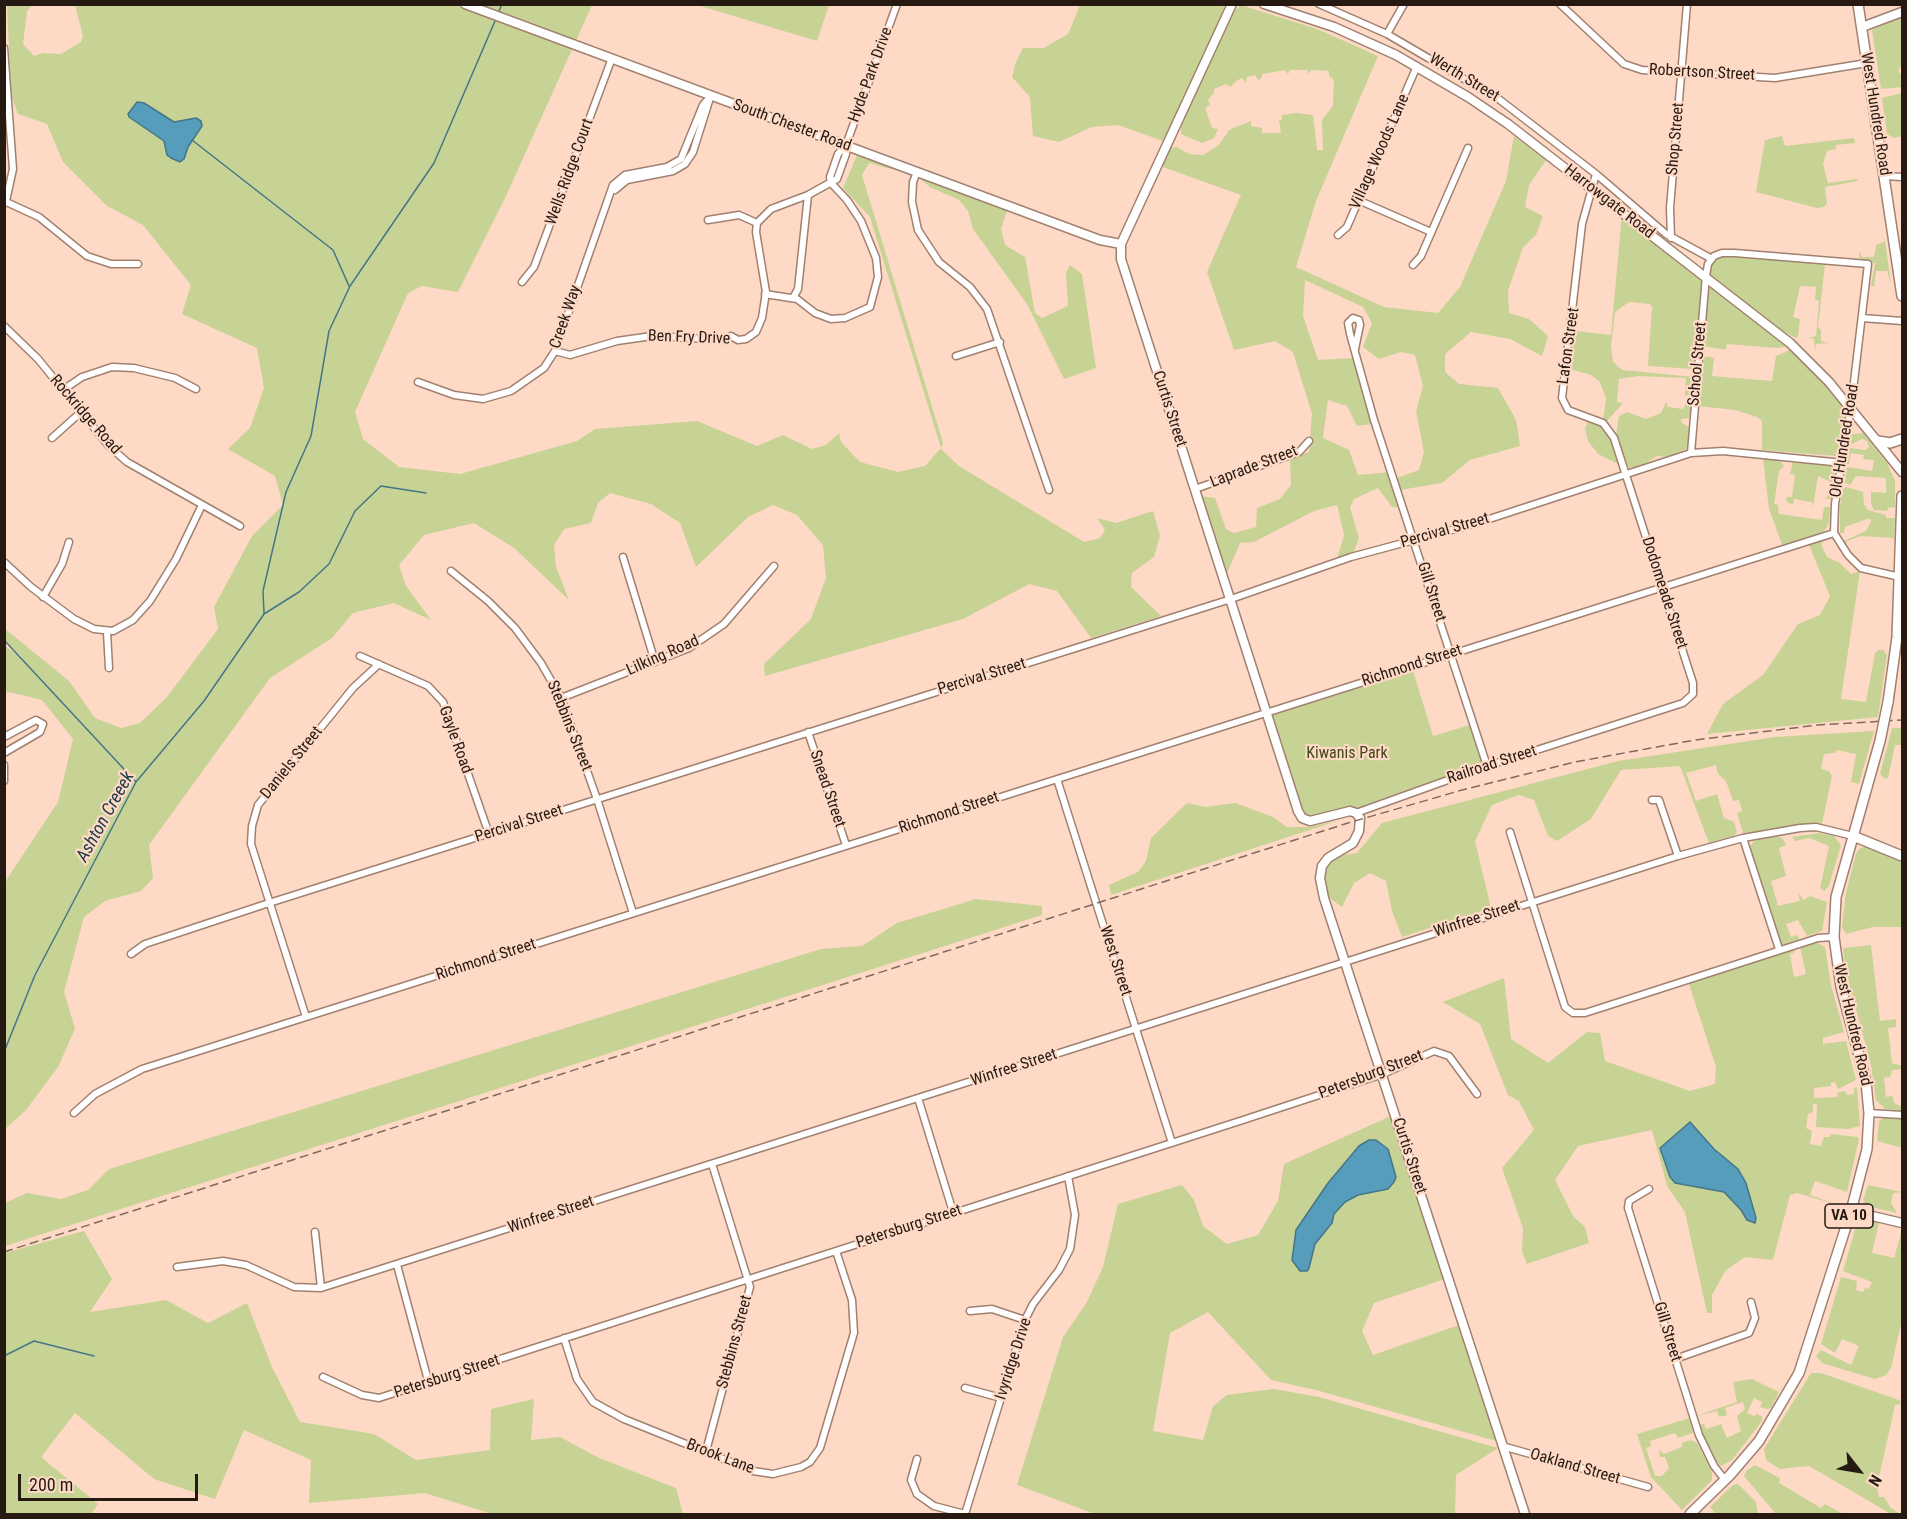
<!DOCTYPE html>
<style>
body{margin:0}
#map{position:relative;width:1907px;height:1519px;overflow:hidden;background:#fed9c6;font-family:"Roboto Condensed",sans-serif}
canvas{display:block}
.frame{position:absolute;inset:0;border:6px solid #261912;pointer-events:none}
.north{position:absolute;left:1829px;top:1441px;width:60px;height:60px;-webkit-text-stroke:4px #fed9c6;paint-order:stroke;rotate:121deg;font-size:16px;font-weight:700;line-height:24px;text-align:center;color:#261912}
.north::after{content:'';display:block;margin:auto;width:21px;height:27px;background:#261912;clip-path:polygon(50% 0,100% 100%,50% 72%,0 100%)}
.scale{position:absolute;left:18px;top:1474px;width:180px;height:27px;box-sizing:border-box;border:3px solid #261912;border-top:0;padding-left:8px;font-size:18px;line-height:21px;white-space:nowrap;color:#261912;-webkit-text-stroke:4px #fed9c6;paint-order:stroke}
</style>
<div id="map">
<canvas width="1907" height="1519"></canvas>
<div class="frame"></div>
<div class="north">N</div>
<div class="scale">200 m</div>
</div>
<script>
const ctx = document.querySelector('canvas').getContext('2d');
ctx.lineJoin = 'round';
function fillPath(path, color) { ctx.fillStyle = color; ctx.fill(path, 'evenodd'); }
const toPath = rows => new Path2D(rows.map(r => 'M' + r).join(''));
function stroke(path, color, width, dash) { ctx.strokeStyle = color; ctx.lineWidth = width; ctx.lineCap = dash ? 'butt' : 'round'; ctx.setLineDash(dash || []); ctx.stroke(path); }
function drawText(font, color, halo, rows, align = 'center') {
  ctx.font = font + ' "Roboto Condensed",sans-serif'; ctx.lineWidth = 4.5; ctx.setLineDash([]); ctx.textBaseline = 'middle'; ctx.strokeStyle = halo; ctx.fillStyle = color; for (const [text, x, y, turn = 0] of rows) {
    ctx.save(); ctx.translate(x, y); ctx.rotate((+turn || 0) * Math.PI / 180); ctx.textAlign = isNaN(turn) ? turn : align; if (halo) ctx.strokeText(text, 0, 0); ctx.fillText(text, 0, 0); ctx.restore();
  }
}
fillPath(toPath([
 [457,4,491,17,470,5,592,5,506,196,458,292,422,286,408,293,355,412,363,439,399,467,460,474,577,441,595,429,697,421,757,446,783,435,812,449,826,445,839,433,841,442,860,462,898,472,925,466,941,448,870,217,843,188,858,153,899,168,895,170,869,163,862,175,943,443,941,449,959,466,1084,542,1100,538,1105,530,1097,518,1116,523,1153,511,1160,536,1154,557,1132,573,1131,587,1161,616,1091,638,1057,591,1029,584,963,619,765,676,764,664,811,619,826,578,823,545,797,515,773,505,748,517,696,567,680,523,651,504,610,493,598,503,591,523,564,529,554,545,556,567,569,600,514,548,474,523,424,535,399,565,406,586,431,620,394,603,353,613,332,638,270,678,149,845,153,878,141,891,105,901,84,917,64,992,75,1029,58,1067,26,1110,5,1129,5,882,58,802,73,739,42,700,5,691,5,646,23,658,5,641,4,628,69,681,95,718,121,728,140,723,167,697,218,629,214,607,252,536,283,505,275,476,228,449,250,428,264,388,257,348,182,314,191,285,143,225,107,206,63,162,47,124,18,114,11,95,7,5,32,5,27,11,23,44,34,56,43,53,61,54,81,42,83,36,75,5],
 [697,5,829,5,817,41],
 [1080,5,1223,5,1225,12,1163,141,1118,125,1092,127,1059,142,1033,136,1030,97,1012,77,1016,62,1023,48,1044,48,1068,34],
 [1241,5,1317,29,1378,56,1316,201,1296,267,1384,307,1438,313,1460,287,1506,181,1514,136,1546,160,1529,185,1525,207,1543,216,1536,235,1523,247,1508,291,1509,313,1529,319,1548,336,1542,356,1510,339,1471,332,1445,354,1445,372,1459,384,1498,388,1516,420,1520,446,1470,460,1442,483,1400,490,1397,478,1419,470,1424,452,1416,411,1423,386,1415,355,1401,352,1379,359,1363,347,1372,323,1363,307,1305,280,1303,316,1318,360,1353,358,1373,424,1357,426,1347,406,1328,400,1323,438,1349,450,1358,475,1390,472,1402,507,1392,507,1378,488,1354,499,1350,508,1359,538,1353,554,1337,559,1344,535,1337,505,1314,511,1254,542,1240,543,1226,576,1201,496,1215,498,1226,529,1234,533,1256,527,1257,508,1280,499,1291,485,1290,459,1309,452,1312,414,1293,352,1275,341,1234,350,1207,272,1241,195,1160,166,1170,148,1176,147,1190,154,1203,155,1219,145,1229,130,1251,121,1251,126,1262,128,1262,133,1281,133,1279,120,1282,120,1282,115,1296,113,1313,115,1317,150,1323,150,1322,120,1333,106,1334,80,1329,76,1329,71,1311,70,1309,74,1307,70,1290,70,1288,74,1285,70,1262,74,1262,78,1258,80,1255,75,1247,77,1246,83,1242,78,1236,81,1231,87,1226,84,1214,89,1214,93,1208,100,1210,105,1205,108,1212,128,1218,129,1214,138,1202,143,1181,134,1181,125,1232,13],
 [1902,16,1902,65,1898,70,1902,77,1902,87,1881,89,1872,30],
 [1902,93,1902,136,1894,138,1887,134,1882,98],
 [1782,136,1785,146,1854,138,1855,143,1836,145,1836,149,1827,151,1823,164,1828,183,1857,179,1858,181,1825,187,1827,203,1824,207,1817,208,1756,192,1765,140],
 [913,173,1008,208,1001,229,1005,245,1025,257,1035,313,1042,318,1068,306,1066,273,1070,265,1082,274,1096,368,1064,379,1027,304,973,229,968,211,959,200,930,187],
 [1622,214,1701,276,1702,281,1694,369,1648,366,1652,307,1650,304,1629,302,1615,312,1611,346,1613,362,1622,370,1694,377,1691,394,1685,396,1686,378,1638,376,1619,379,1617,402,1623,403,1606,422,1603,421,1606,398,1600,382,1591,375,1570,369,1576,331,1611,335],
 [1885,241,1891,284,1887,271,1876,271,1874,287,1871,286,1875,263,1859,258,1860,251,1862,257,1874,257,1876,245],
 [1718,254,1825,264,1818,327,1821,330,1821,341,1829,343,1816,344,1815,351,1814,339,1808,338,1816,336,1819,301,1815,300,1816,287,1800,286,1793,317,1800,319,1798,336,1796,338,1785,332,1784,338,1706,276],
 [1713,286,1786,344,1785,347,1777,348,1727,344,1726,350,1703,346,1707,290],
 [1792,349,1848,408,1842,450,1836,456,1762,450,1762,421,1757,417,1735,410,1698,406,1704,356,1714,358,1712,376,1772,381,1776,356],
 [1666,402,1668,407,1683,409,1686,403,1691,407,1689,418,1681,419,1682,423,1689,427,1688,448,1668,457,1657,456,1643,465,1629,468,1616,435,1619,416,1627,412,1646,419,1661,413],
 [1588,421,1604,427,1609,433,1620,465,1598,454,1588,441,1585,429],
 [1863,433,1887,463,1895,481,1895,507,1888,508,1887,511,1874,510,1871,504,1871,492,1886,493,1886,478,1856,476,1850,485,1845,483,1847,467,1872,471,1874,460,1863,459,1864,455,1851,453,1849,464,1847,464,1850,448,1866,450,1869,447,1867,441,1862,439,1850,445,1852,434],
 [1763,458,1781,462,1784,466,1779,471,1774,504,1778,505,1779,514,1822,520,1824,507,1830,507,1829,523,1823,533,1783,547,1769,509],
 [1793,462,1833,466,1837,478,1833,499,1821,499,1827,498,1829,481,1818,476,1813,507,1812,502,1794,499,1793,505,1790,504,1786,500,1787,497,1792,497,1795,475,1790,474],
 [1846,487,1863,492,1864,504,1868,510,1886,515,1886,518,1895,518,1894,538,1861,536,1847,541,1846,547,1844,541,1866,531,1871,522,1870,518,1845,527,1844,533,1840,533,1840,507,1843,489],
 [1825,540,1821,544,1827,557,1840,563,1851,574,1860,571,1841,699,1866,702,1875,653,1878,650,1883,650,1887,655,1878,717,1707,734,1723,704,1763,675,1798,624,1820,615,1830,596,1809,545],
 [1413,671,1433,736,1473,724,1486,763,1356,813,1310,821,1301,817,1272,715],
 [1892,728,1902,728,1902,745,1895,745,1888,778,1885,779,1880,774],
 [1874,731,1859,784,1851,782,1856,754,1837,750,1835,753,1824,754,1821,769,1829,771,1832,776,1822,824,1743,833,1737,813,1742,811,1739,800,1733,801,1726,781,1718,774,1716,765,1686,773,1696,801,1717,794,1724,818,1734,822,1737,832,1734,836,1709,843,1680,766,1621,770,1591,819,1557,841,1548,836,1534,800,1519,795,1492,805,1475,841,1491,908,1402,937,1392,911,1386,881,1370,873,1354,883,1342,907,1327,896,1323,878,1324,866,1336,856,1357,853,1382,823,1618,761,1775,737],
 [1187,803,1205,807,1235,803,1273,817,1287,827,1310,827,1340,820,1111,895,1109,885,1138,872,1146,861,1151,838],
 [1819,833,1834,836,1841,845,1829,886,1824,891,1820,888,1829,846,1809,838,1795,841,1792,837],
 [1775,836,1782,838,1786,845,1779,848,1786,876,1771,881,1778,906,1800,901,1798,893,1804,900,1810,896,1827,902,1822,931,1807,936,1798,920,1786,924,1791,937,1798,935,1799,939,1786,944,1779,944,1749,848,1754,841],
 [1866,846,1902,861,1902,927,1873,927,1846,934,1842,927,1846,892,1856,854,1859,849],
 [976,899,1042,906,1042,915,5,1246,5,1203,27,1193,61,1199,88,1190,109,1169,821,949,862,946,897,923],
 [1816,942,1825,947,1831,985,1844,1032,1823,1038,1823,1044,1846,1041,1856,1080,1838,1089,1835,1082,1831,1083,1831,1086,1814,1088,1814,1098,1837,1097,1838,1092,1845,1091,1847,1095,1854,1094,1854,1088,1857,1087,1860,1126,1848,1129,1816,1127,1817,1104,1813,1104,1813,1112,1808,1114,1806,1128,1812,1131,1810,1144,1821,1146,1824,1137,1830,1137,1831,1134,1857,1137,1859,1139,1847,1192,1815,1181,1810,1195,1841,1206,1797,1193,1790,1195,1773,1260,1745,1257,1725,1271,1712,1295,1712,1313,1707,1313,1685,1212,1667,1186,1652,1130,1578,1146,1555,1180,1573,1216,1585,1227,1589,1243,1527,1264,1522,1251,1523,1228,1502,1168,1534,1130,1519,1101,1508,1095,1480,1024,1443,1002,1504,978,1511,1039,1548,1063,1587,1032,1600,1033,1605,1061,1690,1091,1715,1084,1716,1067,1688,981,1793,949,1795,952,1790,954,1794,977,1806,974,1800,947],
 [1871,945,1880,1021,1896,1019,1896,1027,1888,1028,1892,1063,1902,1066,1902,1069,1892,1070,1890,1077,1884,1078,1886,1097,1892,1096,1895,1104,1902,1106,1902,1111,1885,1109,1876,1100,1871,1065,1845,968,1843,948],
 [1393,1115,1445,1279,1374,1303,1362,1331,1373,1355,1459,1325,1496,1441,1316,1390,1271,1380,1208,1312,1170,1333,1153,1431,1203,1440,1213,1406,1227,1395,1274,1389,1319,1397,1498,1448,1456,1475,1455,1514,1095,1514,1017,1485,1063,1337,1087,1302,1103,1267,1118,1204,1182,1185,1194,1200,1203,1226,1227,1244,1258,1235,1278,1201,1284,1164],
 [1886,1116,1902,1119,1902,1148,1877,1141,1879,1121],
 [1868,1185,1902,1192,1893,1193,1891,1203,1897,1213,1866,1206,1863,1200],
 [1862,1218,1879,1222,1872,1253,1894,1258,1902,1230,1902,1320,1891,1368,1886,1375,1875,1379,1822,1363,1816,1356,1821,1350,1851,1365,1859,1346,1842,1339,1835,1353,1821,1344,1841,1277,1857,1281,1856,1290,1863,1292,1865,1288,1869,1289,1872,1282,1843,1271,1857,1223],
 [84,1231,112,1279,90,1312,166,1300,208,1323,247,1303,272,1367,300,1422,374,1434,416,1460,490,1450,491,1409,534,1399,531,1440,560,1437,599,1458,676,1488,683,1514,492,1514,425,1493,309,1503,311,1460,244,1430,215,1499,154,1479,75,1413,41,1457,98,1504,91,1514,5,1514,5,1253],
 [1811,1373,1821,1373,1899,1400,1901,1404,1895,1405,1877,1486,1879,1497,1884,1497,1890,1507,1900,1514,1891,1514,1809,1466,1780,1469,1766,1460,1764,1449],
 [1752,1379,1779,1392,1771,1408,1767,1409,1760,1407,1762,1402,1754,1398,1747,1413,1754,1416,1757,1414,1762,1417,1762,1421,1732,1460,1721,1466,1715,1460,1699,1425,1704,1424,1706,1429,1721,1424,1727,1438,1741,1431,1737,1416,1745,1409,1743,1402,1725,1408,1727,1415,1719,1417,1717,1411,1696,1416,1737,1402,1733,1382],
 [1690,1418,1693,1433,1678,1438,1675,1433,1650,1441,1651,1446,1646,1448,1655,1476,1662,1476,1669,1468,1665,1457,1660,1457,1659,1450,1664,1454,1682,1447,1682,1443,1691,1440,1697,1443,1712,1472,1712,1480,1682,1510,1651,1477,1637,1434],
 [1755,1465,1780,1478,1779,1483,1821,1508,1825,1504,1843,1514,1776,1514,1744,1476,1746,1471],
 [1738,1484,1756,1502,1758,1514,1716,1514,1710,1507,1733,1485]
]), '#c6d394');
const water = toPath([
 [137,102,144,103,174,122,196,118,201,121,202,126,188,147,184,159,180,162,171,158,167,155,164,141,129,117,128,114,137,102],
 [1690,1122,1714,1149,1738,1169,1746,1183,1756,1218,1755,1223,1747,1220,1741,1210,1724,1192,1675,1183,1670,1177,1660,1148,1690,1122],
 [1369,1140,1376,1140,1388,1149,1396,1177,1394,1182,1388,1189,1358,1195,1345,1202,1334,1214,1332,1223,1315,1244,1309,1268,1307,1271,1300,1271,1292,1260,1296,1230,1328,1183,1359,1146,1369,1140]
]);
fillPath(water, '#559dbb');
stroke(water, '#477588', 1.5);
stroke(toPath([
 [499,11,502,4],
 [192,140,333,250,349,286],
 [264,613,263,591,286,492,311,436,329,331,350,286,434,163,495,21],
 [4,640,136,782],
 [4,1052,35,975,136,782,204,701,264,614,299,592,329,564,355,511,381,486,426,493],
 [4,1356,34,1341,94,1356]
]), '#477588', 1.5);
const street = toPath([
 [1319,4,1387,34,1500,100,1596,174,1666,234,1712,259],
 [1560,4,1624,64,1642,70,1775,78,1867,63],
 [1387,34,1404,4],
 [4,48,13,169,6,201],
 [917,172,913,182,912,202,918,230,939,262,970,287,987,309,1049,490],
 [1885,176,1902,177],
 [615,190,627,180,673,171,685,164,693,152,710,98],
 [1358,200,1431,232],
 [4,201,39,217,87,256,111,264,138,264],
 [708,220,739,215,757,223],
 [1338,235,1347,227,1417,66],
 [1671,238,1670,208,1687,4],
 [1413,265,1421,256,1468,148],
 [522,282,534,267,612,58],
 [765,294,797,299,815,313,831,319,845,318,870,307,878,277,876,258,861,221,847,200,831,183,830,177,838,154,846,145,897,4],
 [793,298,798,289,808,195,837,179,846,154,846,145],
 [1862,318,1902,321],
 [4,326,38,359,108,445,127,462,240,526],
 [1355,349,1360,325,1359,320,1353,318,1348,323,1350,334,1374,420,1487,766],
 [555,351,570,355,617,341,652,336,727,340,731,336,738,340,746,339,756,332,762,318,766,292,756,232,757,223,771,209,808,195],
 [956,356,1000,342],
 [418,382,454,395,483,399,511,391,544,368,555,351,613,185,625,175,667,167,681,159,703,105,710,97],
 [63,390,82,377,112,367,134,368,175,378,196,389],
 [52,438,81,412],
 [1691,453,1706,276,1708,264,1714,256,1722,253,1735,253,1868,264,1851,407,1835,504,1834,533,1848,555,1861,568,1900,577],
 [1195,489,1299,452,1309,441],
 [623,557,655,662],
 [4,562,31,587,74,619,94,629,113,631,133,620,150,601,176,559,202,505],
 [451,571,488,601,515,628,541,663,561,698,597,799,633,913],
 [43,597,62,564,69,542],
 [107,632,109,668],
 [360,656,428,686,443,702,489,834],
 [561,698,689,648,724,624,774,566],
 [808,732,846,845],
 [4,737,36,720,43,724,40,732,4,753],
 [4,765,4,781],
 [1057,779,1172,1143],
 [1652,800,1659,800,1678,856],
 [1356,813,1487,766,1683,703,1693,694,1693,683,1614,438,1603,423,1568,410,1562,398,1582,224,1596,174],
 [1510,832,1565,1007,1573,1013,1585,1013,1818,938,1834,937],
 [1743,838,1779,949],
 [131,954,145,944,269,903,1231,599,1351,557,1474,524,1691,453,1723,451,1843,463],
 [306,1017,251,844,252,826,258,805,353,688,379,664],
 [918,1098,953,1212],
 [74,1113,95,1094,142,1069,1834,533],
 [1869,1113,1902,1115],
 [1649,1189,1629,1201,1628,1208,1699,1435,1714,1466,1725,1480],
 [315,1232,321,1288],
 [397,1265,429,1384],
 [177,1267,223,1261,246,1265,294,1287,321,1288,1678,856,1743,838,1800,828,1816,827,1853,836],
 [970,1311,992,1309,1025,1320],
 [564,1338,577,1379,593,1402,624,1419,753,1471,773,1474,801,1467,810,1462,820,1448,854,1333,852,1300,836,1251],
 [1675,1359,1749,1333,1755,1318,1751,1302],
 [323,1377,362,1395,379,1398,1243,1120,1383,1074,1434,1051,1449,1056,1477,1094],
 [965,1388,1001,1398],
 [1502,1446,1648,1487],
 [706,1451,750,1287,712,1164],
 [917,1459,911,1480,917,1494,934,1506,965,1514],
 [965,1514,1025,1320,1033,1304,1059,1270,1070,1249,1075,1215,1068,1176]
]);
const secondary = toPath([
 [465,4,1100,240,1121,244],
 [1232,4,1121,244,1121,259,1298,811,1302,818,1310,821,1350,811,1356,813,1360,818,1359,831,1353,843,1328,858,1322,866,1320,878,1324,898,1525,1514],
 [1264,4,1334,27,1396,55,1468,97,1508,124,1790,343,1829,382,1902,472],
 [1862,27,1902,12],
 [1851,1211,1902,1223]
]);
const primary = toPath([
 [1858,4,1902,296],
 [1878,441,1890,443,1902,439],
 [1888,702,1897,637,1902,496],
 [1853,836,1902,856],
 [1690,1514,1730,1475,1759,1441,1799,1373,1851,1211,1867,1149,1869,1113,1866,1082,1841,987,1834,937,1836,897,1880,741]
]);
stroke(street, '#a1806f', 9);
stroke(secondary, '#a1806f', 11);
stroke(primary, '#a1806f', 12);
stroke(street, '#fff', 6);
stroke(secondary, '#fff', 8);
stroke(primary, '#fff', 9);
stroke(toPath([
 [4,1252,1348,823,1462,790,1575,762,1695,740,1818,725,1902,720]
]), '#80695d', 1.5, [9, 4.5]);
const primaryBridge = toPath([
 [1880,741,1888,702]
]);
stroke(primaryBridge, '#a1806f', 12, []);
stroke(primaryBridge, '#fff', 9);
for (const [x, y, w] of [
 [1849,1216,48]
]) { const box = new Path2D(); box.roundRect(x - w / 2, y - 12, w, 24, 4.5); ctx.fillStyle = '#fed9c6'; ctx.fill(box); stroke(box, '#261912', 1.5); }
drawText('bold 15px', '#261912', null, [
 ["VA 10",1849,1216]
]);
drawText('16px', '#261912', '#fed9c6', [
 ["Robertson Street",1702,73,3],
 ["Hyde Park Drive",871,75,-70],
 ["Werth Street",1464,78,31],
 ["West Hundred Road",1875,114,81],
 ["South Chester Road",792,126,20],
 ["Shop Street",1676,139,-85],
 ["Village Woods Lane",1380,152,-66],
 ["Wells Ridge Court",570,172,-70],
 ["Harrowgate Road",1609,202,38],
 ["Creek Way",566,317,-71],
 ["Ben Fry Drive",689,338,2],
 ["Lafon Street",1569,346,-82],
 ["School Street",1698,364,-85],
 ["Curtis Street",1169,409,72],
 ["Rockridge Road",85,415,49],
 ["Old Hundred Road",1845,441,-81],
 ["Laprade Street",1254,467,-21],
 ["Percival Street",1445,531,-16],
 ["Gill Street",1431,592,72],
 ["Dodomeade Street",1664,593,72],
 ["Lilking Road",663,656,-24],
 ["Richmond Street",1412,666,-18],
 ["Percival Street",982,677,-17],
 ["Stebbins Street",569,726,68],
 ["Gayle Road",455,740,70],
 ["Daniels Street",292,763,-51],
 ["Railroad Street",1492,765,-18],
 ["Snead Street",827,789,71],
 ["Richmond Street",949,813,-18],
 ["Percival Street",519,824,-18],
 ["Winfree Street",1477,919,-18],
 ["Richmond Street",486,960,-18],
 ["West Street",1115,961,72],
 ["West Hundred Road",1852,1025,77],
 ["Winfree Street",1014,1068,-18],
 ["Petersburg Street",1371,1075,-21],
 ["Curtis Street",1409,1156,72],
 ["Winfree Street",551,1215,-18],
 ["Petersburg Street",909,1227,-18],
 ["Gill Street",1667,1332,73],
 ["Stebbins Street",735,1342,-75],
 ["Ivyridge Drive",1014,1359,-72],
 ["Petersburg Street",447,1377,-18],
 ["Brook Lane",720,1457,21],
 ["Oakland Street",1575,1467,16]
]);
drawText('16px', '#40481a', '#fed9c6', [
 ["Kiwanis Park",1347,754]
]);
drawText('italic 18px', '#173946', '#fed9c6', [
 ["Ashton Creeek",106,817,-61]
]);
</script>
